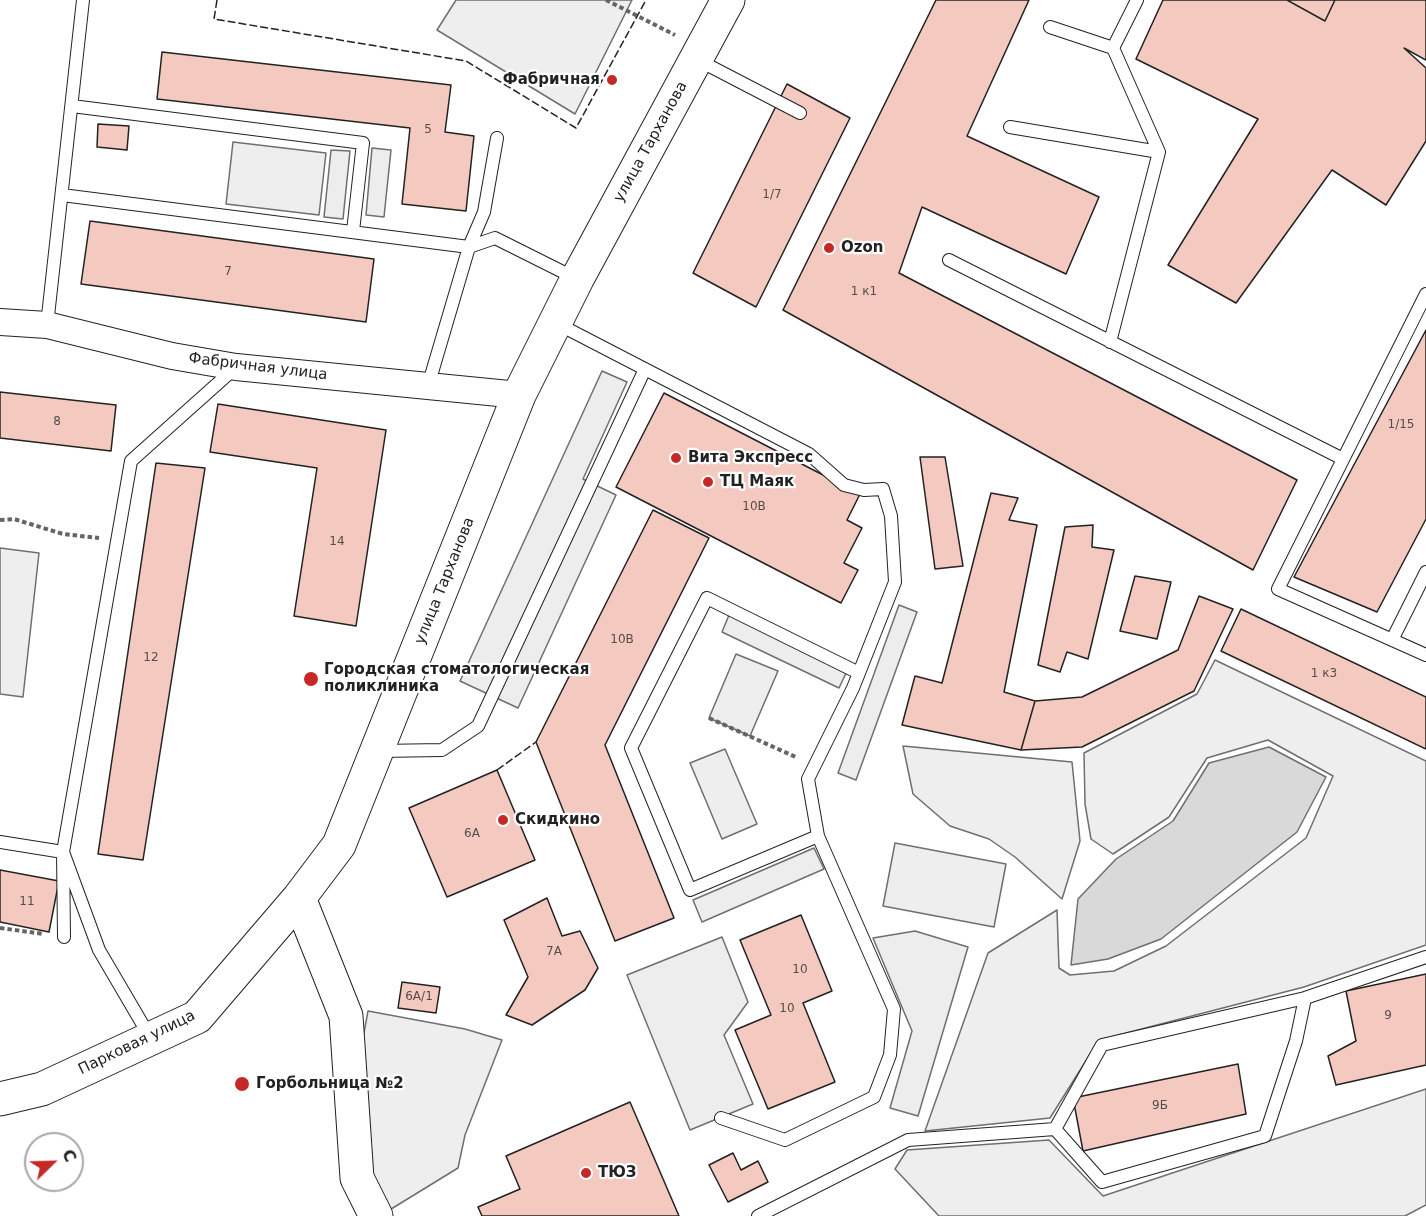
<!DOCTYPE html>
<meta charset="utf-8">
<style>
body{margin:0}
#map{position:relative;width:1426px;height:1216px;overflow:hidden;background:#fff;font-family:"DejaVu Sans",sans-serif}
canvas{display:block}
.north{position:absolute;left:24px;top:1132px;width:60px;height:60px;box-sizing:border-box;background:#fff;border:2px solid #a7a7a7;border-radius:50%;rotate:67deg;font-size:16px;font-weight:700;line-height:24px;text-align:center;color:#222}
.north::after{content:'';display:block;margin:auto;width:21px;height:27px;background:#c62828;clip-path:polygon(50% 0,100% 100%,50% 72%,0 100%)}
</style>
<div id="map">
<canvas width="1426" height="1216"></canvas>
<div class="north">С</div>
</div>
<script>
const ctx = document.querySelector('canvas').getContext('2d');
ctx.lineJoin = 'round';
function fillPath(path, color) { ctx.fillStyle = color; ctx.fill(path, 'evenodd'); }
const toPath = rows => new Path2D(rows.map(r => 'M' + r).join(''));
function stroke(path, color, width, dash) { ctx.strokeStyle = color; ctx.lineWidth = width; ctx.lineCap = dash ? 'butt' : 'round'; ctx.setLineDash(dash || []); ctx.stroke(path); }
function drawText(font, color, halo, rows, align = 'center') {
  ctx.font = font + ' "DejaVu Sans",sans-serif'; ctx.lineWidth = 4.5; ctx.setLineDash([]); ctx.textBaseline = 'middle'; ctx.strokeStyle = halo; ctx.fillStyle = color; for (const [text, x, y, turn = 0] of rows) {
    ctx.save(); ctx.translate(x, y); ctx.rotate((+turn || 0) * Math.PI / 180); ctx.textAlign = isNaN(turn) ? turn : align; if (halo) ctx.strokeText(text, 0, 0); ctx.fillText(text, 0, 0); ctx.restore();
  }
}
const green = toPath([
 [456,0,632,0,575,114,437,30,456,0],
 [233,142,326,153,319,215,226,204,233,142],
 [0,548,39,553,23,697,0,694,0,548],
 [736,654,778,671,750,736,709,718,736,654],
 [1215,660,1426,761,1426,945,1304,987,1099,1040,1050,1118,925,1131,988,953,1057,910,1059,968,1070,975,1114,971,1166,946,1306,838,1333,776,1268,740,1207,758,1169,817,1113,854,1091,839,1085,804,1084,753,1197,694,1215,660],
 [903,746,1072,762,1080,841,1062,899,1015,857,989,839,950,826,913,794,903,746],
 [725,749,757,824,722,839,690,763,725,749],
 [895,843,1006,864,994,927,883,906,895,843],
 [368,1011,465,1029,502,1040,465,1135,458,1168,383,1214,365,1173,371,1140,357,1070,368,1011],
 [1426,1089,1426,1205,1405,1216,939,1216,895,1169,907,1150,1049,1140,1103,1196,1426,1089]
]);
fillPath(green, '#eee');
stroke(green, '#6f6f6f', 1.5);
const parking = toPath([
 [372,148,391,150,384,217,366,215,372,148],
 [331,150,350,151,343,219,324,217,331,150],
 [602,371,627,382,583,479,616,495,518,708,460,681,602,371],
 [899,605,917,612,856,780,838,773,899,605],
 [729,615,847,671,839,688,722,632,729,615],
 [814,848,824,869,702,922,693,900,814,848],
 [915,931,968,947,918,1116,890,1108,912,1031,873,938,915,931],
 [722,937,748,1002,724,1035,753,1104,690,1130,627,975,722,937]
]);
fillPath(parking, '#ededed');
stroke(parking, '#6f6f6f', 1.5);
const water = toPath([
 [1269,747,1326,777,1297,832,1161,939,1108,959,1071,965,1078,899,1116,859,1173,821,1209,763,1269,747]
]);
fillPath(water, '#d9d9d9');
stroke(water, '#6f6f6f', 1.5);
const building = toPath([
 [936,0,1029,0,967,136,1099,197,1066,274,922,207,899,273,1297,480,1253,570,783,310,936,0],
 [1163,0,1287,0,1325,21,1335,0,1426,0,1426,60,1404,48,1426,68,1426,141,1386,205,1332,170,1236,303,1168,265,1258,119,1136,59,1163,0],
 [1287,0,1335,0,1325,21,1287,0],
 [162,52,451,85,445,132,474,136,466,211,402,204,410,128,157,99,162,52],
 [787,84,850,118,756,307,693,273,787,84],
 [98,124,129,126,127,150,97,147,98,124],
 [90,221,374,259,366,322,81,284,90,221],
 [1426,330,1426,519,1377,612,1294,577,1426,330],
 [0,392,116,405,111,451,0,438,0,392],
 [664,393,860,494,847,520,862,528,844,563,858,570,841,603,616,487,664,393],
 [218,404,386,430,356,626,294,616,317,468,210,452,218,404],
 [920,457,945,457,963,566,935,569,920,457],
 [156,463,205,468,143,860,98,854,156,463],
 [991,493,1018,498,1009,520,1037,525,1004,692,1035,701,1021,750,902,725,915,676,942,683,991,493],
 [653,510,709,538,605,745,674,918,615,941,536,742,653,510],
 [1093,525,1092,547,1114,550,1088,659,1067,652,1060,672,1038,665,1065,527,1093,525],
 [1135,576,1171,582,1157,639,1120,631,1135,576],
 [1199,596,1233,609,1194,691,1082,747,1021,750,1035,701,1082,697,1178,650,1199,596],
 [1241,609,1426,697,1426,749,1221,651,1241,609],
 [497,770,535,860,447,897,409,808,497,770],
 [0,870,59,881,49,932,0,922,0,870],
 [547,898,562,936,580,931,598,968,585,990,532,1025,506,1015,528,977,504,920,547,898],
 [801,915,832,991,803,1003,835,1082,768,1109,735,1030,771,1015,740,940,801,915],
 [1426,974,1426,1065,1336,1085,1328,1056,1356,1041,1346,991,1426,974],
 [402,982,440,987,436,1013,398,1008,402,982],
 [1238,1064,1246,1114,1083,1151,1073,1098,1238,1064],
 [630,1102,679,1216,482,1216,478,1207,520,1189,506,1156,630,1102],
 [733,1153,741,1170,758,1161,768,1182,728,1202,709,1165,733,1153]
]);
fillPath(building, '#f3c9c0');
stroke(building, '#222', 1.5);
const lane = toPath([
 [1050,27,1113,48,1159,152,1110,342],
 [1113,48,1137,0],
 [698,60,800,113],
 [72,106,363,143,353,231],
 [1010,127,1159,152],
 [62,195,469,247,428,386],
 [469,247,495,238,577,279],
 [469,247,484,212,497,138],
 [949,260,1343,459],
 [1426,294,1278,589,1426,655],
 [556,323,809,454,844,485,864,490,883,489,891,516,895,582,859,673,853,688,808,779,818,836,690,890,631,748,707,598,859,673],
 [47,325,83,0],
 [1392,640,1426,572],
 [379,751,442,750,478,726,645,369],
 [0,842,63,852,99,950,150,1037],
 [64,937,63,852,131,461,235,368],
 [721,1118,785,1140,874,1097,890,1055,894,1009,818,836],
 [1055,1129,1102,1182,1265,1136,1296,1041,1305,998],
 [758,1216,908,1140,1055,1129,1102,1045,1305,998,1426,957]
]);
const street = toPath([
 [0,322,47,325,172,356,236,367,519,395]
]);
const secondary = toPath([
 [299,898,346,1016,357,1178,376,1216],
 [0,1099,42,1089,197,1017,299,898,339,845,519,395,577,279,728,0]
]);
stroke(lane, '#222', 14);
stroke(street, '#222', 28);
stroke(secondary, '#222', 35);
stroke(toPath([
 [606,0,675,35],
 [0,520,14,519,63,534,99,538],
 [709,718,798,758],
 [0,928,44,934]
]), '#646464', 4, [4.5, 3]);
stroke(lane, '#fff', 12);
stroke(street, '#fff', 26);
stroke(secondary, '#fff', 33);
stroke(toPath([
 [217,0,214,19,466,61,576,128,646,0],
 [497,770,536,742]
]), '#222', 1.5, [8, 3]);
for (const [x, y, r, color] of [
 [612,80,6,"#c62828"],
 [829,248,6,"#c62828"],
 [676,458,6,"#c62828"],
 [708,482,6,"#c62828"],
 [311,679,8,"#c62828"],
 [503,820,6,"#c62828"],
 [242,1084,8,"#c62828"],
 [586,1173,6,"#c62828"]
]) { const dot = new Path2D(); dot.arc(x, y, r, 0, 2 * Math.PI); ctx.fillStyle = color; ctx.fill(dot); stroke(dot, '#fff', 2); }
drawText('12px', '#564c4a', null, [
 ["5",428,130],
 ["1/7",772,195],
 ["7",228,272],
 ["1 к1",864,292],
 ["8",57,422],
 ["1/15",1401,425],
 ["10В",754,507],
 ["14",337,542],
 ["10В",622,640],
 ["12",151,658],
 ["1 к3",1324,674],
 ["6А",472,834],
 ["11",27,902],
 ["7А",554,952],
 ["10",800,970],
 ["6А/1",419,997],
 ["10",787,1009],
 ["9",1388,1016],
 ["9Б",1160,1106]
]);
drawText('bold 15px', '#222', '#fff', [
 ["Фабричная",600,80,"right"],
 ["Ozon",841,248],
 ["Вита Экспресс",688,458],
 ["ТЦ Маяк",720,482],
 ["Городская стоматологическая",324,670],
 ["поликлиника",324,687],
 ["Скидкино",515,820],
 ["Горбольница №2",256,1084],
 ["ТЮЗ",598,1173]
], 'left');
drawText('15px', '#222', '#fff', [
 ["улица Тарханова",651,142,-61],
 ["Фабричная улица",258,367,7],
 ["улица Тарханова",445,581,-68],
 ["Парковая улица",137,1043,-26]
]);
</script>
